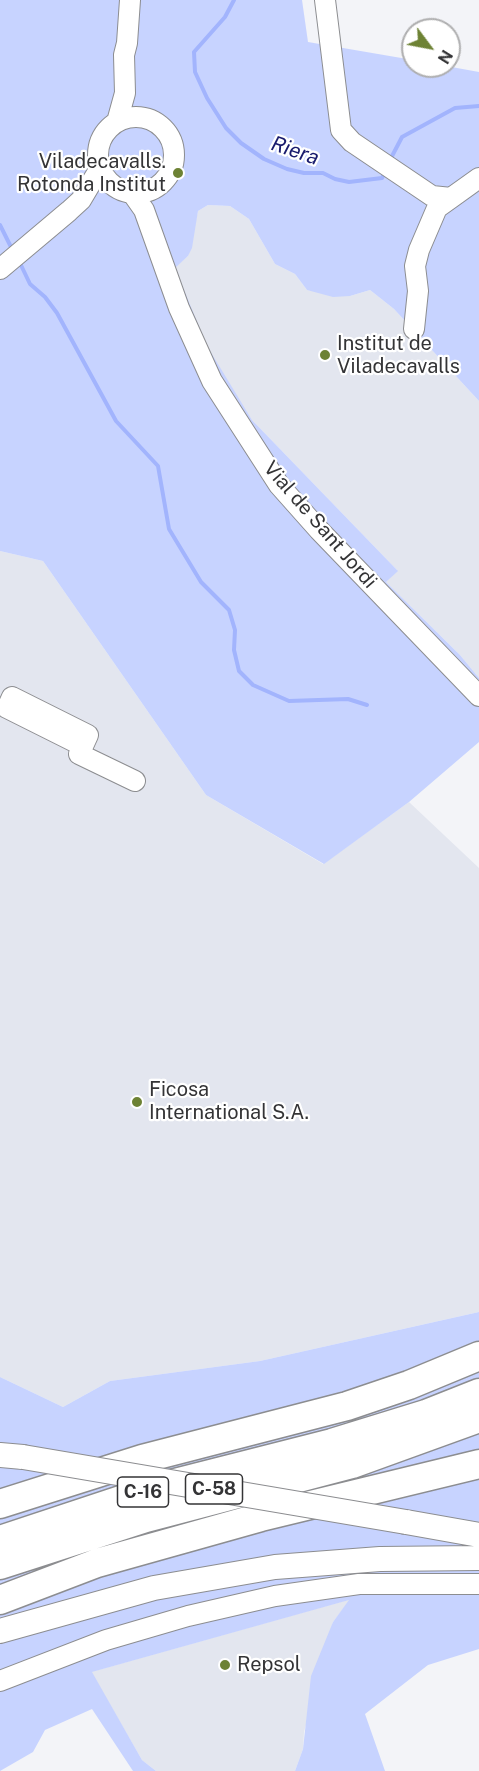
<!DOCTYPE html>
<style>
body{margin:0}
#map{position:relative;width:479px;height:1771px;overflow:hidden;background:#f3f4f8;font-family:"Public Sans",sans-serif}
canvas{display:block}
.north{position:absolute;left:401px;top:18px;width:60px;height:60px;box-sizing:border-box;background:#fff;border:2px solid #aeaeaf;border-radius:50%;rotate:122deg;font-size:16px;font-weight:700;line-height:24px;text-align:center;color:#343436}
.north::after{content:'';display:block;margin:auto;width:21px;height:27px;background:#6d8234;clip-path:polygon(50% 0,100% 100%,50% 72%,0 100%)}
</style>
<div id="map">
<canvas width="479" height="1771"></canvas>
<div class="north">N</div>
</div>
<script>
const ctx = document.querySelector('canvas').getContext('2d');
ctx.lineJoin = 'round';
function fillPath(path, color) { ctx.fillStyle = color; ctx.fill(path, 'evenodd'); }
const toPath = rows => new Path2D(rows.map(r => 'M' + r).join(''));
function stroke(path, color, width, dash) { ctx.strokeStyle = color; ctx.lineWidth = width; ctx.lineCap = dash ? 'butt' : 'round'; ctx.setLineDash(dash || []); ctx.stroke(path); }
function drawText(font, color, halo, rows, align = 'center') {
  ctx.font = font + ' "Public Sans",sans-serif'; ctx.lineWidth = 4.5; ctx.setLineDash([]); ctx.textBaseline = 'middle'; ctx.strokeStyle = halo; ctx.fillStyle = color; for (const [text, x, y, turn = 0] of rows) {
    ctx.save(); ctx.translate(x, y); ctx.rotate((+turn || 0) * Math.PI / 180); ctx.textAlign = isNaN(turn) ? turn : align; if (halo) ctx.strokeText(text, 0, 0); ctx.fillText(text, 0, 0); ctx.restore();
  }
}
fillPath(toPath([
 [208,205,230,206,249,219,275,264,295,274,307,290,350,296,370,290,394,309,479,401,479,678,460,655,386,582,397,570,252,420,232,390,206,346,175,267,188,256,198,211],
 [0,551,43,561,206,795,323,864,409,802,479,868,479,1312,260,1361,110,1381,63,1407,0,1377],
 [351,1599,333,1622,304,1732,303,1749,295,1771,156,1771,142,1760,91,1672]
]), '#e3e6ef');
fillPath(toPath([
 [0,0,302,0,308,42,413,60,413,66,446,66,479,72,479,401,394,309,370,290,350,296,333,297,307,290,295,274,275,264,249,219,230,206,208,205,198,211,192,248,188,256,175,268,207,346,252,420,398,571,386,582,460,655,479,678,479,742,409,802,324,864,206,795,43,561,0,551],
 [479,1312,479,1649,428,1665,365,1714,385,1771,295,1771,303,1749,311,1676,333,1622,349,1600,92,1672,142,1760,156,1771,133,1771,92,1709,45,1730,33,1752,0,1771,0,1377,63,1407,110,1381,260,1361]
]), '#c7d3ff');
stroke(toPath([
 [234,0,225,17,194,52,195,72,207,98,226,128,241,143,264,159,287,169,304,173,323,173,335,179,349,182,382,178,385,172],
 [390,160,402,137,455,108,479,106],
 [0,225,12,249],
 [19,261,30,284,45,297,57,313,116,421,158,466,169,529,201,582,229,610,235,630,234,650,239,671,253,685,289,701,348,699,367,705]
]), '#a2b4fd', 4);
const minor = toPath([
 [325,0,341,130,352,142,432,196,451,198,479,178],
 '98 155a38 38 0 1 1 76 0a38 38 0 1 1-76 0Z',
 [117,122,125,93,124,55,127,43,130,0],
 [132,193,144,210,179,308,212,381,279,485,319,530,479,696],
 [0,269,69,211,81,200,100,168],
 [414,329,418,291,415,266,419,250,437,208,451,198],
 [83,746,7,708,12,697,88,735,83,746,79,754,135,781],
 [0,1681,106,1640,188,1616,275,1596,359,1584,479,1584]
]);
const major = toPath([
 [0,1455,23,1457],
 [406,1522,479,1535],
 [0,1631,154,1588,275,1567,380,1559,479,1558]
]);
const highway = toPath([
 [0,1504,142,1459,347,1406,409,1385,479,1356],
 [0,1540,163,1486,332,1443,426,1414,479,1393],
 [0,1565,146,1518,352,1464,479,1418],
 [0,1600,97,1563,261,1517,479,1464]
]);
stroke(minor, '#8c8d90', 22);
stroke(major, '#8c8d90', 26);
stroke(highway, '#8c8d90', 31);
stroke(minor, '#fff', 20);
stroke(major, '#fff', 24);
stroke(highway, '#fff', 28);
const majorBridge = toPath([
 [23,1457,406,1522]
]);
stroke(majorBridge, '#8c8d90', 26, []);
stroke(majorBridge, '#fff', 24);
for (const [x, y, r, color] of [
 [178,173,6,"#6d8234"],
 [325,355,6,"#6d8234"],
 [137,1102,6,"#6d8234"],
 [225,1665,6,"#6d8234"]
]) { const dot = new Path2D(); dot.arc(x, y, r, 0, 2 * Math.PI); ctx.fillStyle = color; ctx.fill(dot); stroke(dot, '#fff', 2); }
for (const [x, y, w] of [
 [214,1489,57],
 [143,1492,51]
]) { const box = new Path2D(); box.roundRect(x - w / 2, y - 15, w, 30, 4.5); ctx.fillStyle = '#fff'; ctx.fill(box); stroke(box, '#343436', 1.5); }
drawText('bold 18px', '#343436', null, [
 ["C-58",214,1489],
 ["C-16",143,1492]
]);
drawText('20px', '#343436', '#fff', [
 ["Viladecavalls.",166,162,"right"],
 ["Rotonda Institut",166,185,"right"],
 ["Institut de",337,344],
 ["Viladecavalls",337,367],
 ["Ficosa",149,1090],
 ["International S.A.",149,1113],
 ["Repsol",237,1665]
], 'left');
drawText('20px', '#343436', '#fff', [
 ["Vial de Sant Jordi",320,525,49]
]);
drawText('italic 21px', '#191b6d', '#fff', [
 ["Riera",295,151,19]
]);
</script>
